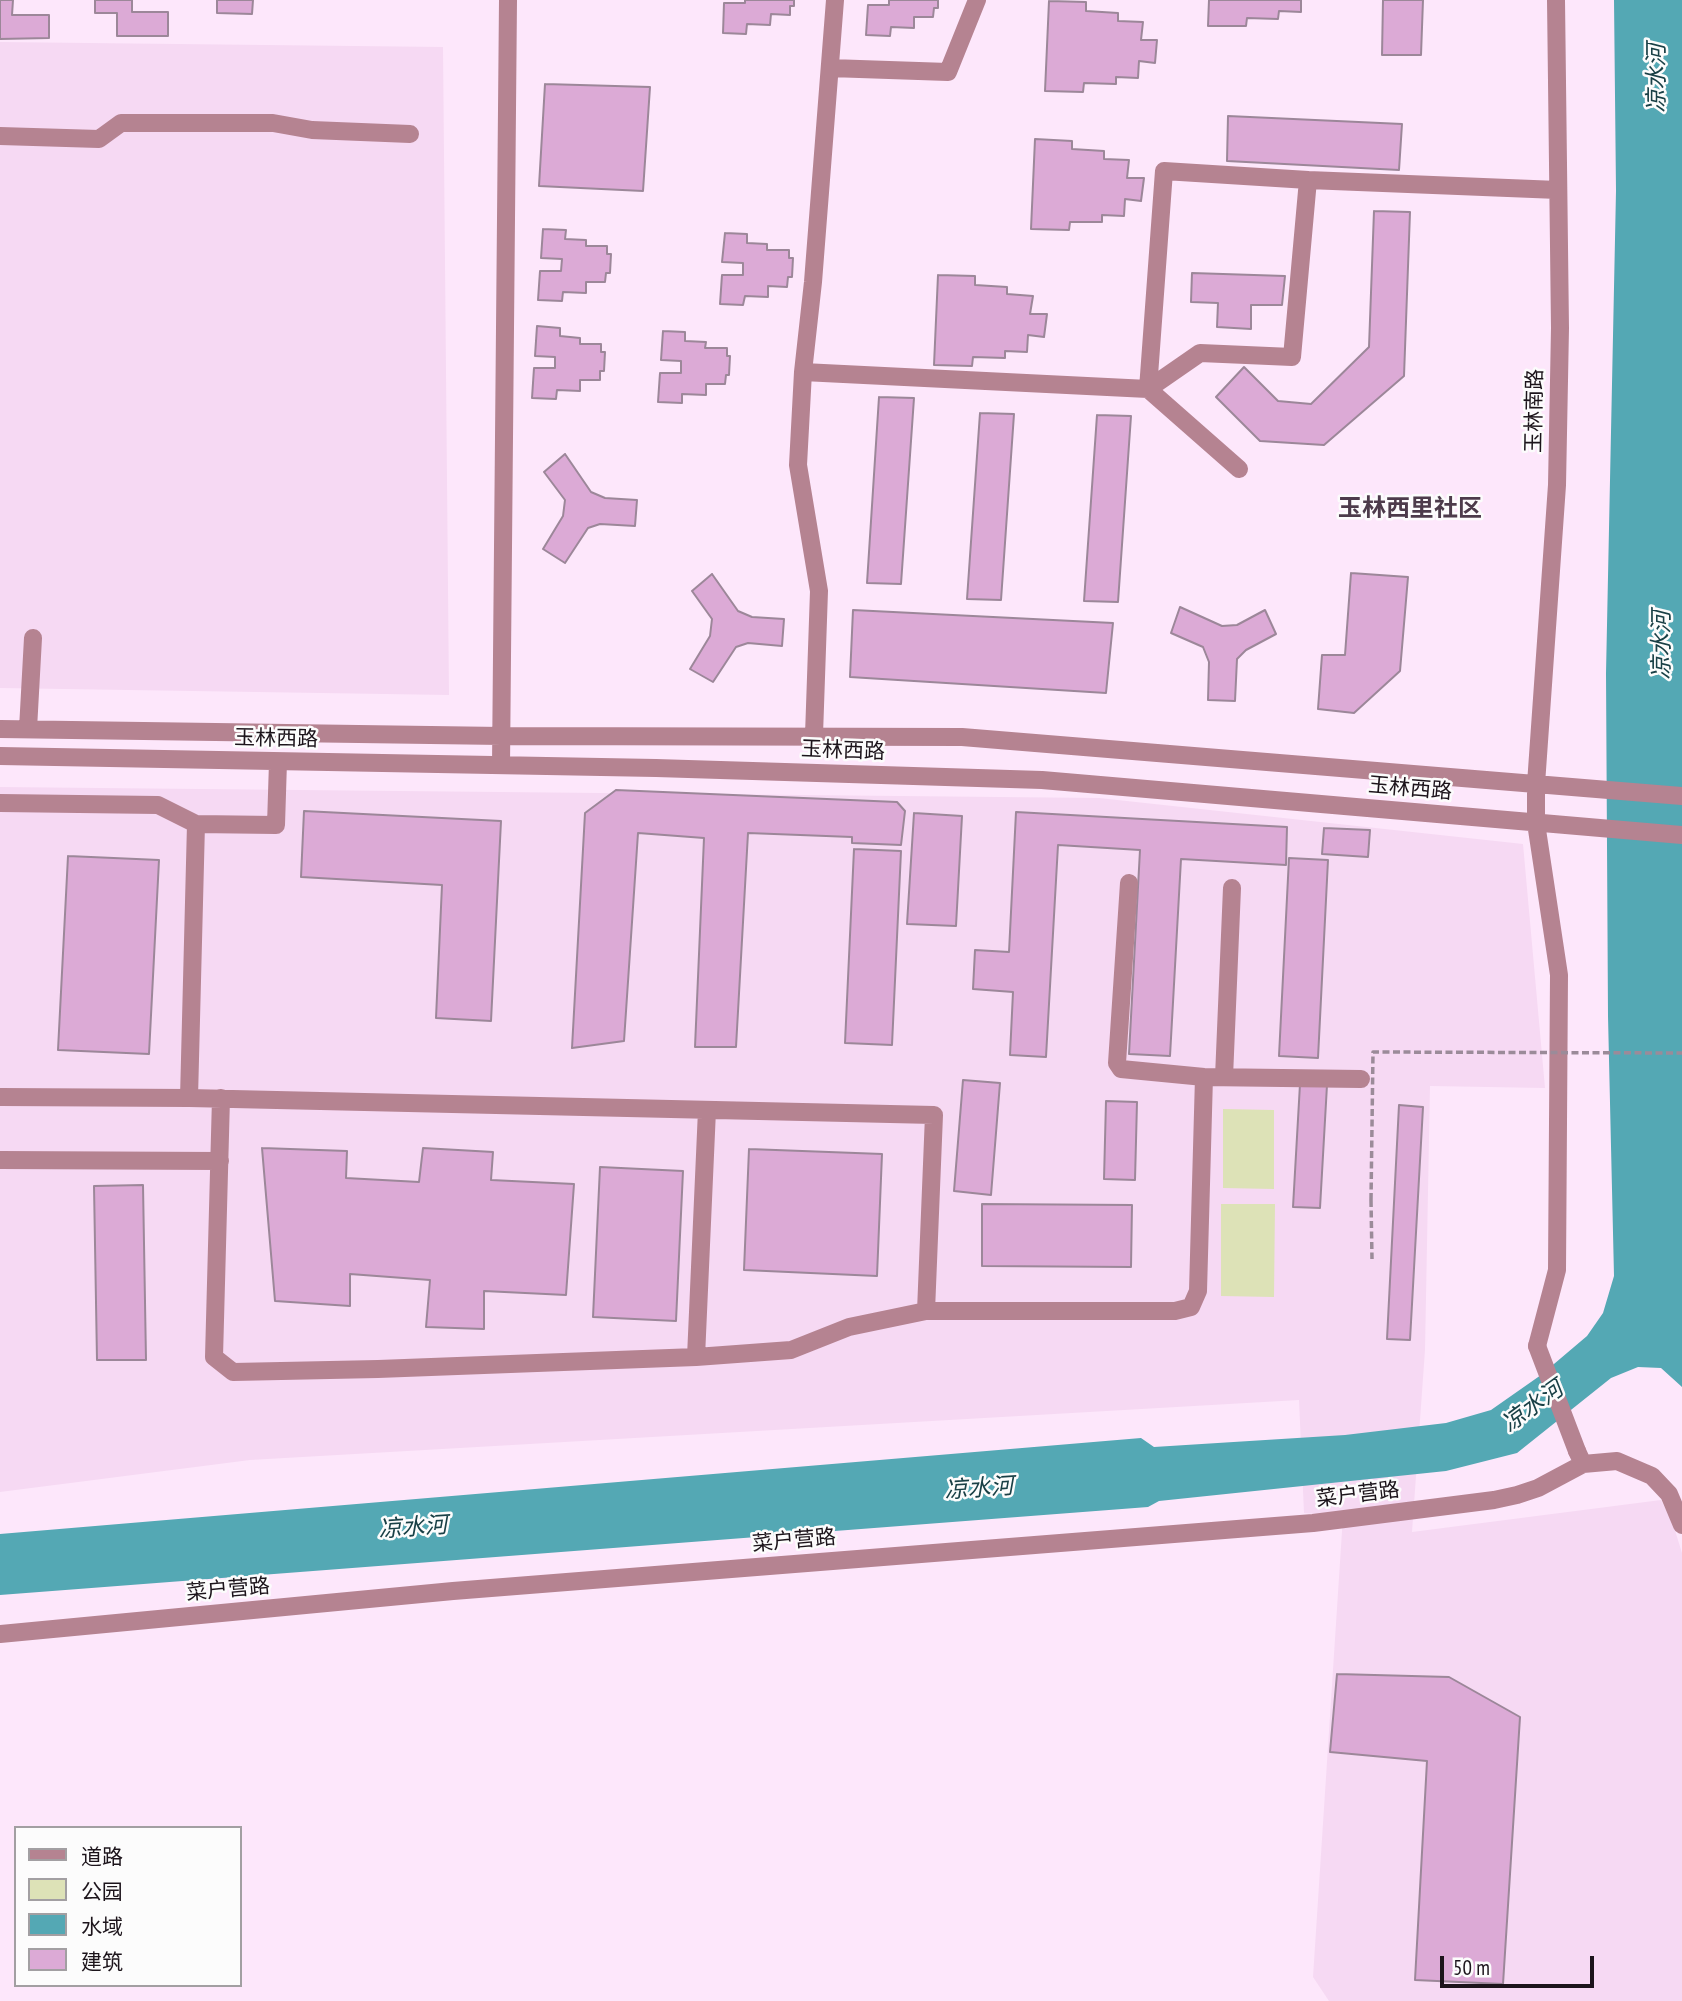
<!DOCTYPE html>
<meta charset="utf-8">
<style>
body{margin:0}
#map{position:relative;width:1682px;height:2001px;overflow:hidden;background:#fde7fb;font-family:"PT Sans Narrow","Noto Sans SC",sans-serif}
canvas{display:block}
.legend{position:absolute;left:14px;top:1826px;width:228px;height:161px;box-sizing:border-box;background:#fcfcfc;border:2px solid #a29fa2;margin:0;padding:9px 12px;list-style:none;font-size:21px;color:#1c141b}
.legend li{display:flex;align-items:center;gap:14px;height:35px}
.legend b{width:35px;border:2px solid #a29fa2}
.scale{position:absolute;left:1440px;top:1956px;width:154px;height:32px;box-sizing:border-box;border:4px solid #1c141b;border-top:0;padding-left:9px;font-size:21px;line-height:24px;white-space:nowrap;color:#1c141b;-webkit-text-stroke:5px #fcfcfc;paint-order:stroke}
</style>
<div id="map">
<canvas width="1682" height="2001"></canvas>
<ul class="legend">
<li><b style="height:9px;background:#b58391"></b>道路</li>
<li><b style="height:19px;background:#dde2b7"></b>公园</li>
<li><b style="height:19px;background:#54a8b4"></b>水域</li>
<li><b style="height:19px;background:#dcaad6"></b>建筑</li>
</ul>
<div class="scale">50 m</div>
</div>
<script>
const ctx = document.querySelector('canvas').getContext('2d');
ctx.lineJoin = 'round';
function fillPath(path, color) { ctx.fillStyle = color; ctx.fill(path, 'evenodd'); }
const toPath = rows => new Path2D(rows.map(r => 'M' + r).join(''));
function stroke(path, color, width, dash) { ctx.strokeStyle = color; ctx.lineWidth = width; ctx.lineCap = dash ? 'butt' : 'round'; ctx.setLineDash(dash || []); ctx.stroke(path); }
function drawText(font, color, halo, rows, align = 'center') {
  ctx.font = font + ' "PT Sans Narrow","Noto Sans SC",sans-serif'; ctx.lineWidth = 5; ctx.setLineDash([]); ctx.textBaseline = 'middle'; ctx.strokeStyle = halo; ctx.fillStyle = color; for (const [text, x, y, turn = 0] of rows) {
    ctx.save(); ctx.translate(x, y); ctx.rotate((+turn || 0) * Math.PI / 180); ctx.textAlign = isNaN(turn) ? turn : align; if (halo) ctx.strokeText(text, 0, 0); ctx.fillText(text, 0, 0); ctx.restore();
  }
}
fillPath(toPath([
 [0,42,443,47,449,695,0,688],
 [0,787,1099,798,1523,844,1545,1088,1430,1086,1425,1350,1412,1532,1661,1500,1673,1524,1682,1553,1682,2001,1329,2001,1313,1977,1343,1516,1304,1513,1299,1400,250,1460,0,1492]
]), '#f6d9f3');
fillPath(toPath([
 [1223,1109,1274,1110,1274,1189,1223,1188],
 [1221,1204,1275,1204,1274,1297,1221,1296]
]), '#dde2b7');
fillPath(toPath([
 [1614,0,1682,0,1682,1387,1661,1368,1638,1367,1611,1378,1517,1453,1446,1471,1159,1501,1148,1507,0,1595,0,1534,1141,1438,1154,1447,1345,1435,1446,1423,1491,1410,1541,1375,1587,1336,1603,1313,1614,1276,1608,1016,1606,673,1616,191]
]), '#54a8b4');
const building = toPath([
 [0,0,13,0,12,15,49,15,49,38,0,39,0,0],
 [95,0,132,0,132,12,168,12,168,36,117,36,117,13,95,13,95,0],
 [217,0,253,0,252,14,217,13,217,0],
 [745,0,794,0,794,6,790,6,790,15,771,14,770,25,747,24,746,34,723,33,724,3,745,3,745,0],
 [889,0,938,0,938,8,934,8,933,17,914,17,914,28,891,27,890,36,866,35,868,5,889,5,889,0],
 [1209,0,1301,0,1301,12,1279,11,1278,19,1247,18,1246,26,1208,26,1209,0],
 [1383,0,1423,0,1421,55,1382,55,1383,0],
 [1049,1,1086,2,1086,11,1118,13,1118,21,1143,22,1141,40,1157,40,1155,63,1139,61,1138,78,1116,77,1116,84,1084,83,1083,92,1045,91,1049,1],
 [545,84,650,87,643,191,539,186,545,84],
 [1228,116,1402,124,1399,170,1227,161,1228,116],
 [1035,139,1072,141,1072,149,1104,151,1104,159,1129,160,1127,178,1144,178,1141,201,1125,199,1124,216,1102,215,1102,222,1070,222,1069,230,1031,229,1035,139],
 [1374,211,1410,212,1404,376,1324,445,1260,441,1216,397,1244,367,1278,401,1311,404,1369,347,1374,211],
 [543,229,566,230,565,239,586,240,586,246,607,246,607,254,611,254,610,273,606,273,605,282,586,282,586,293,563,292,562,301,538,300,540,271,561,271,562,259,541,258,543,229],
 [725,233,747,234,747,243,767,244,767,250,789,250,789,258,793,258,792,277,788,277,787,287,768,286,768,297,745,296,743,305,720,304,722,275,743,275,743,263,722,262,725,233],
 [1192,273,1285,276,1282,305,1251,305,1251,329,1217,327,1218,303,1191,302,1192,273],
 [938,275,975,276,975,285,1007,287,1007,294,1033,296,1030,314,1047,314,1044,337,1028,335,1027,352,1005,351,1005,358,973,357,972,366,934,365,938,275],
 [537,326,560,328,560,336,580,338,580,344,601,344,601,352,605,352,604,371,600,371,600,380,580,380,580,391,557,390,556,399,532,398,534,368,555,368,555,357,535,356,537,326],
 [663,331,685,332,685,341,706,342,705,348,727,348,727,356,730,356,729,375,726,375,725,384,706,384,706,395,682,394,682,403,658,402,660,373,681,373,681,361,661,360,663,331],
 [879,397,914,398,901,584,867,583,879,397],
 [980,413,1014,414,1001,600,967,599,980,413],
 [1097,415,1131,416,1118,602,1084,601,1097,415],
 [565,454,591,492,605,498,637,500,635,526,600,524,588,528,565,563,543,549,563,516,565,500,544,472,565,454],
 [1351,573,1408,577,1400,671,1354,713,1318,709,1322,655,1345,655,1351,573],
 [712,574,738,611,752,617,784,619,782,646,748,643,736,647,713,682,690,669,710,636,712,619,692,591,712,574],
 [1180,607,1222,626,1237,625,1265,610,1276,634,1246,650,1237,659,1235,701,1208,700,1209,662,1203,647,1171,633,1180,607],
 [853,610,1113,623,1106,693,850,677,853,610],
 [616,790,897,802,905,811,901,845,852,843,852,837,748,833,736,1047,695,1047,704,838,638,833,624,1041,572,1048,585,813,616,790],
 [304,811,501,821,491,1021,436,1018,442,885,301,877,304,811],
 [1016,812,1287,827,1286,865,1181,859,1170,1056,1129,1054,1140,850,1058,845,1046,1057,1010,1055,1013,992,973,989,975,950,1009,952,1016,812],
 [914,813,962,816,956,926,907,924,914,813],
 [1324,828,1370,830,1368,857,1322,854,1324,828],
 [854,849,901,851,892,1045,845,1043,854,849],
 [68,856,159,860,149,1054,58,1050,68,856],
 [1289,858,1328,860,1318,1058,1279,1056,1289,858],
 [963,1080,1000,1083,991,1195,954,1191,963,1080],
 [1300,1084,1327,1085,1320,1208,1293,1207,1300,1084],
 [1106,1101,1137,1102,1135,1180,1104,1179,1106,1101],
 [1399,1105,1423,1107,1410,1340,1387,1339,1399,1105],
 [262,1148,347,1151,346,1178,419,1182,423,1148,493,1152,491,1180,574,1184,566,1295,484,1291,484,1329,426,1327,430,1280,350,1274,350,1306,275,1301,262,1148],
 [749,1149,882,1154,877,1276,744,1270,749,1149],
 [600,1167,683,1171,676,1321,593,1317,600,1167],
 [143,1185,146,1360,97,1360,94,1186,143,1185],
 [982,1204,1132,1205,1131,1267,982,1266,982,1204],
 [1337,1674,1449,1677,1520,1717,1503,1984,1415,1980,1427,1761,1330,1752,1337,1674]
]);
fillPath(building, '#dcaad6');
stroke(building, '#9c8799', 2);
stroke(toPath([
 [1371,1200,1372,1259]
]), '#9b8b99', 3.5, [7, 3.5]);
stroke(toPath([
 [830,68,948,72,977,0],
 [0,136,99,139,121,123,273,123,312,130,410,134],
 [803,372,1148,389,1239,469],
 [1148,389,1200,353,1292,357,1308,180,1558,190],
 [1148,389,1164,171,1308,180],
 [0,729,502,736,962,737,1682,796],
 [28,729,33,638],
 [814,735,819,591,798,465,803,372,813,282,835,0],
 [0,756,656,768,1042,780,1682,835],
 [501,765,508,0],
 [0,803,158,805,196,824,276,825,278,762],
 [1129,883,1117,1063,1121,1069,1204,1077,1361,1079],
 [1224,1077,1232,888],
 [0,1097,189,1098,934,1115,926,1311],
 [189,1098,196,824],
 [221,1098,214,1357,233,1372,378,1369,696,1357,791,1350,849,1327,926,1311,1175,1311,1191,1307,1198,1291,1204,1077],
 [0,1160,220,1161],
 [1537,1346,1557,1270,1559,975,1536,823,1536,784,1557,485,1560,328,1556,0],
 [696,1357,707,1110],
 [1583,1464,1617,1461,1652,1476,1669,1494,1682,1525],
 [0,1634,453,1591,1313,1523,1494,1500,1517,1495,1538,1488,1583,1464,1577,1451]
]), '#b58391', 18);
stroke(toPath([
 [1371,1200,1373,1052,1682,1053]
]), '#9b8b99', 3.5, [7, 3.5]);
stroke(toPath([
 [1537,1346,1577,1451]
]), '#b58391', 18);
drawText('21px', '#1c141b', '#fcfcfc', [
 ["玉林南路",1535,411,-89],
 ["玉林西路",276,739,1],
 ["玉林西路",843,751,2],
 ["玉林西路",1410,789,5],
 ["菜户营路",1358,1495,-7],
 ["菜户营路",794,1541,-5],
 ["菜户营路",228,1590,-5]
]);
drawText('italic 23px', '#194046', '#fcfcfc', [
 ["凉水河",1657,78,-90],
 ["凉水河",1662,645,-90],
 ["凉水河",1533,1407,-36],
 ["凉水河",979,1489,-4],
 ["凉水河",413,1528,-4]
]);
drawText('bold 24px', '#4d3b4b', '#fcfcfc', [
 ["玉林西里社区",1410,509]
]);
</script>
